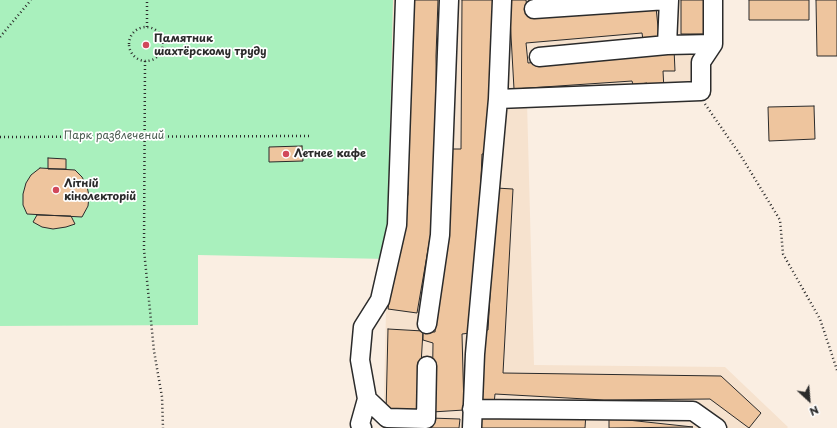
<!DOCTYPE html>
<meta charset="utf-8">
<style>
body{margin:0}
#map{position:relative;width:837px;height:428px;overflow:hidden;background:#faeee2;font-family:"Playpen Sans",sans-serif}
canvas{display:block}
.north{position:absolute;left:789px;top:380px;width:40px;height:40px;-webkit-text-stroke:3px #fff;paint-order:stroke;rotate:154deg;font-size:11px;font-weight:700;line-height:16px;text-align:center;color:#2b2b2b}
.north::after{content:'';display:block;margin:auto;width:14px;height:18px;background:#2b2b2b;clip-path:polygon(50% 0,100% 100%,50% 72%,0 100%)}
</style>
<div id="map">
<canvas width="837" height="428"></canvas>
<div class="north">N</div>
</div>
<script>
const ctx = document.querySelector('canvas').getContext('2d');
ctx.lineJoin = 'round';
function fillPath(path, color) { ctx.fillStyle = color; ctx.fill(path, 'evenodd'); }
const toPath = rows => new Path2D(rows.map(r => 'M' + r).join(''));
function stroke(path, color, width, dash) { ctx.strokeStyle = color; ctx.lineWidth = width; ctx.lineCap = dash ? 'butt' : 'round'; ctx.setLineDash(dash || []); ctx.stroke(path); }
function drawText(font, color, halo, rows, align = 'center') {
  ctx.font = font + ' "Playpen Sans",sans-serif'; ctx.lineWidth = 3.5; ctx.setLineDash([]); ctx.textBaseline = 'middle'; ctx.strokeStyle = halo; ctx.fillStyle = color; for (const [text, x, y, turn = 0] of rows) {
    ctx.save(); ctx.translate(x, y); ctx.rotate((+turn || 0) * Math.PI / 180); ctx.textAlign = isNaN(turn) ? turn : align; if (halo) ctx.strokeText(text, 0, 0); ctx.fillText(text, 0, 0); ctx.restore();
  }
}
fillPath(toPath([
 [393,0,710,0,709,98,527,102,534,365,725,367,788,427,787,428,395,428,384,399]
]), '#f6e2ce');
fillPath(toPath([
 [0,0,393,0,387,259,198,255,198,325,0,326]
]), '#a9f0bd');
const building = toPath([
 [409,0,438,0,436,56,437,173,434,215,417,313,388,309,397,246,408,194,407,80,409,0],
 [462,0,493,0,490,153,482,154,478,255,470,333,462,334,464,410,432,412,433,343,423,340,423,331,435,332,448,209,448,149,461,149,462,0],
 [509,0,526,0,528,16,656,7,659,37,643,40,642,33,526,43,528,63,674,49,675,71,663,71,664,90,647,91,647,83,633,85,632,81,514,89,509,0],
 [681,0,707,0,707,34,681,34,681,0],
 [749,0,809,0,809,20,749,20,749,0],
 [816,0,837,0,837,56,817,56,816,0],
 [814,106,815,139,769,141,768,107,814,106],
 [302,146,303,161,269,162,269,147,302,146],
 [48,158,66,159,66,169,48,169,48,158],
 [40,168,75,170,82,177,87,186,89,196,88,206,82,217,27,214,23,205,23,194,26,183,31,175,40,168],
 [496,188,513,189,503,373,721,376,761,413,749,428,710,399,604,400,495,394,494,404,478,404,481,331,488,330,496,188],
 [37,215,71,216,75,224,66,227,53,229,42,227,33,222,37,215],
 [388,329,423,331,418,415,386,413,388,329],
 [476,412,586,413,585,428,475,428,476,412],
 [430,418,460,419,459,428,429,428,430,418],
 [609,418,693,427,609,428,609,418]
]);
fillPath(building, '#eec59e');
stroke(building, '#2b2b2b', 1);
const minor = toPath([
 [405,0,397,225,380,300,363,327,360,360,367,399,387,418,426,419,427,366],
 [534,9,667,0],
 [667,45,713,44],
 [539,57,667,45,669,0],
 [498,99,701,91,701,62,713,44,713,0],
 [427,324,440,235,449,0],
 [472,409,693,411,717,428],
 [362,428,360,424,367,399],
 [472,428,475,354,498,99,502,0]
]);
stroke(minor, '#2b2b2b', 21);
stroke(toPath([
 '129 44a17 17 0 1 1 34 0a17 17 0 1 1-34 0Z',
 [147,27,147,0],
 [0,37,31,0],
 [145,61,144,250,154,351,162,397,163,428],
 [705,104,741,156,780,220,783,254,820,319,837,370],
 [0,137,310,136]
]), '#2b2b2b', 2.5, [1, 3]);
stroke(minor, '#fff', 18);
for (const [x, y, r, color] of [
 [146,45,4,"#d1495b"],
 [286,154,4,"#d1495b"],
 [56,190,4,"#d1495b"]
]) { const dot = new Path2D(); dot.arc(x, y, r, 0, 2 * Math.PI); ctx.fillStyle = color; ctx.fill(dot); stroke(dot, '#fff', 1.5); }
drawText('bold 11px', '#2b2b2b', '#fff', [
 ["Памятник",154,39],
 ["шахтёрскому труду",154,52],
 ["Летнее кафе",294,154],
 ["Літній",64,184],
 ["кінолекторій",64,197]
], 'left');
drawText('11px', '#4a5c50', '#fff', [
 ["Парк развлечений",114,136]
]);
</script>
